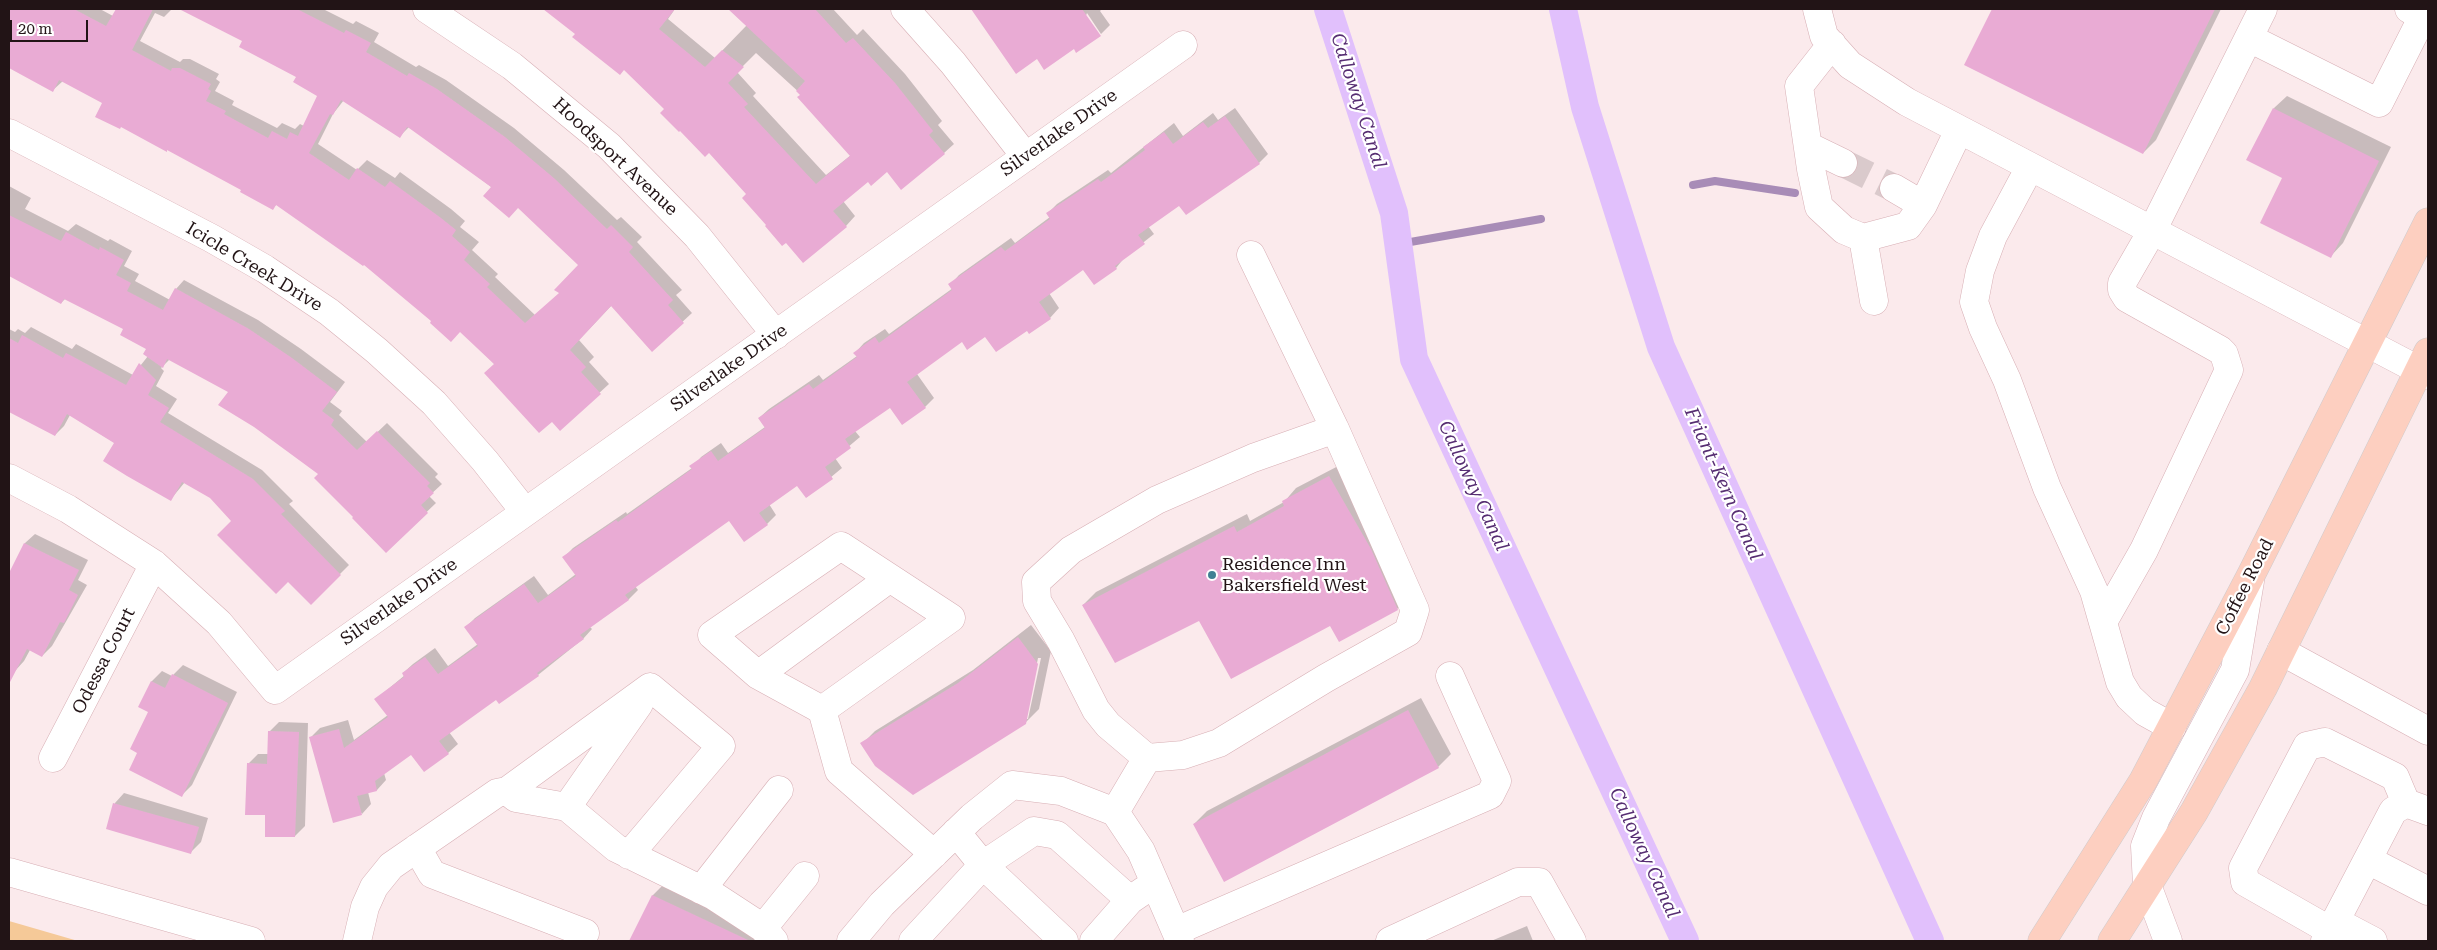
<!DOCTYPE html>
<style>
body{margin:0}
#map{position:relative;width:2437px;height:950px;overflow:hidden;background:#fbeaec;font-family:"Roboto Serif",serif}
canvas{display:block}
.frame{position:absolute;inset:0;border:10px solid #221416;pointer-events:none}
.scale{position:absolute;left:10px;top:20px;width:78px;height:22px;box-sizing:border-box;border:2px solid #221416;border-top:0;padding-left:6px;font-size:15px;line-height:18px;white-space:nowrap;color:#221416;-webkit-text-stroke:4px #fff;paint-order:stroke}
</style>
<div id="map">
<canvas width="2437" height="950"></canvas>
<div class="frame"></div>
<div class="scale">20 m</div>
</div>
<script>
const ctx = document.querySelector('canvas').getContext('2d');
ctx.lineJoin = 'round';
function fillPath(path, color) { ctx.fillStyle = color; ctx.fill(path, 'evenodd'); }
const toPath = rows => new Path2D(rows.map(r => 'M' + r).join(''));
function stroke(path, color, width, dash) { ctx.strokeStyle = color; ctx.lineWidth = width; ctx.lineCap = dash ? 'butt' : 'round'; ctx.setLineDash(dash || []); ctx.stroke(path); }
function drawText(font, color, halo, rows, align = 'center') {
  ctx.font = font + ' "Roboto Serif",serif'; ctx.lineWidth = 4.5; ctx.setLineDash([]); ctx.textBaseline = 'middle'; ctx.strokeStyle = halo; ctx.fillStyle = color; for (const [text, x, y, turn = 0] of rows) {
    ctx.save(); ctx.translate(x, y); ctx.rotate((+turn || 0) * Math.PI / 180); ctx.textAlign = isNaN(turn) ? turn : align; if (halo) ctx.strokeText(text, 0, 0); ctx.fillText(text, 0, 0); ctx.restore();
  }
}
fillPath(toPath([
 [9,921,78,941,9,941]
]), '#f5c998');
fillPath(toPath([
 [9,9,100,9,113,16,117,9,172,9,164,17,155,13,140,41,180,62,183,59,190,59,219,74,216,79,220,82,215,91,234,101,232,105,277,128,282,123,295,129,300,124,304,126,319,95,298,76,244,41,182,9,323,9,353,24,356,21,379,33,374,42,416,67,419,65,446,80,514,128,564,170,617,220,621,217,642,237,637,242,682,290,676,295,692,313,652,350,612,305,579,340,594,357,589,362,609,384,560,429,461,331,433,321,364,263,277,204,273,208,104,103,63,81,53,90,9,67],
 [344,100,400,136,410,126,518,207,580,265,560,293,535,315,495,277,498,274,472,250,479,242,460,227,465,221,451,209,400,172,395,178,367,160,357,170,318,144,333,114],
 [545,9,675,9,668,19,715,58,747,25,730,9,833,9,857,35,863,29,905,74,942,121,938,125,954,144,944,153,887,171,868,181,843,201,855,216,846,226,787,241,768,225,747,194,709,152,625,69],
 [756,53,802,95,851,155,826,175,753,96,756,93,737,72],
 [983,9,1102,9,1100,11,1110,25,1101,34,1087,13,1074,48,1037,57,977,15],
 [1993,9,2221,9,2156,140,2143,153,1966,65],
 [2287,96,2391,147,2343,243,2331,256,2284,177,2274,108],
 [1235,108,1268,154,1259,163,1179,204,1148,226,1154,234,1125,257,1116,268,1083,268,1049,293,1059,308,1050,318,1027,329,962,340,917,374,934,398,925,407,890,406,855,431,860,437,835,458,842,468,807,497,798,484,769,504,776,515,767,524,729,520,635,586,638,590,628,600,590,627,592,629,583,639,538,675,499,703,496,698,449,732,458,744,448,753,411,753,384,773,386,780,377,790,368,792,371,804,362,814,310,738,320,728,348,720,354,740,388,715,376,699,405,675,403,673,413,664,435,648,448,666,478,644,466,627,475,618,534,576,548,595,576,574,564,557,573,548,626,512,627,514,692,468,701,457,721,443,728,453,765,427,759,418,769,409,819,375,823,380,857,356,855,353,864,343,885,329,889,334,953,288,950,285,959,275,1011,238,1015,243,1050,217,1047,214,1057,204,1108,170,1111,173,1174,123,1183,136,1213,113,1218,120],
 [9,186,31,198,25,209,68,231,76,224,108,241,110,239,132,251,124,266,139,274,135,281,170,300,176,289,184,280,258,320,301,349,345,382,330,402,342,411,339,415,367,442,387,423,438,474,435,477,442,484,429,496,436,503,386,551,319,474,230,391,170,359,161,368,164,371,156,386,177,399,168,413,262,470,293,501,289,504,349,565,311,603,210,497,185,482,171,499,115,443,70,415,64,426,55,435,9,411,9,329,15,332,18,329,25,333,31,327,72,349,76,344,133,375,148,356,148,348,125,329,66,298,61,303,9,275],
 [1342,464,1410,596,1397,609,1330,624,1199,619,1083,605,1096,592,1247,514,1250,521,1284,502,1296,488],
 [35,534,88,560,78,580,87,585,52,646,42,656,30,650,24,661,15,671,13,670,9,678,9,576,25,543],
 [1031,625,1051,651,1039,709,1025,723,862,744,875,731,973,670],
 [1038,658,1041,658,1028,719,1026,719],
 [183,665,237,692,192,785,182,795,139,752,150,712,140,707,152,681,162,671,172,676],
 [1421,698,1451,754,1438,767,1194,824,1207,811],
 [279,722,308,723,305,826,295,836,267,814,248,764,258,754,269,754,269,732],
 [124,793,208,818,201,842,191,852,107,828,115,803],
 [666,882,765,930,760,941,631,941,653,895],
 [1527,926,1533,941,1491,941]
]), '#0003');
stroke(toPath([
 [1693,185,1715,181,1795,193],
 [1399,244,1541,219]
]), '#a88cb7', 8);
stroke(toPath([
 [1328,9,1394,213,1414,359,1685,941],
 [1563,9,1585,107,1661,347,1930,941]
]), '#e1c0fc', 28);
fillPath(toPath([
 [9,9,74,9,106,26,116,9,153,9,132,50,171,71,172,68,180,68,211,84,208,89,211,91,206,101,226,111,224,114,268,138,272,131,287,139,290,132,298,136,317,96,293,82,296,77,239,47,242,41,179,9,297,9,344,33,346,30,371,43,366,52,407,76,409,73,437,89,505,137,555,179,607,229,611,225,633,247,629,252,673,300,668,305,684,323,652,352,611,306,570,350,586,367,581,372,601,394,560,431,552,422,539,433,484,373,494,364,460,332,451,342,430,323,431,321,364,265,363,266,276,205,273,210,240,192,241,190,167,150,167,152,121,127,120,129,95,117,102,103,59,80,53,92,9,68],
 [341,100,400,138,407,127,409,128,491,187,483,196,509,218,518,208,578,265,554,290,559,293,525,323,487,287,490,284,464,260,470,252,452,236,456,230,441,218,390,181,385,187,357,168,349,180,309,153,330,114,333,115],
 [543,9,675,9,659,29,705,67,722,50,744,67,728,83,748,104,744,107,816,184,850,156,797,97,800,95,796,91,805,81,728,9,815,9,846,43,853,38,895,83,933,131,929,135,945,154,901,190,887,172,871,186,868,182,833,211,847,227,803,263,786,243,782,246,765,226,766,225,742,198,746,194,709,153,705,157,680,131,679,132,660,113,664,109,624,70,620,75,572,37,575,34],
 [971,9,1082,9,1101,36,1076,53,1074,49,1044,70,1037,59,1016,74],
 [1992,9,2215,9,2143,154,1964,65],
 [2273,108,2379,161,2331,258,2260,223,2282,178,2246,160],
 [1225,116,1260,164,1186,215,1179,206,1138,235,1145,244,1115,266,1117,269,1094,285,1083,270,1039,302,1051,319,1029,334,1027,331,996,352,985,337,967,350,962,342,907,382,926,408,902,425,890,408,845,439,851,448,825,467,833,479,806,498,797,486,759,513,768,525,744,542,729,521,625,595,629,600,580,635,584,639,537,673,539,676,499,704,496,700,439,741,449,754,424,772,411,755,375,781,377,791,357,796,362,815,333,823,309,737,339,729,344,748,388,717,374,699,404,677,402,673,425,657,438,674,478,646,464,627,524,584,538,603,576,576,562,557,616,520,618,522,692,469,689,466,711,451,718,461,765,428,758,418,809,384,813,389,857,357,853,353,875,337,879,343,952,290,948,284,1001,247,1005,251,1050,219,1046,213,1098,179,1101,182,1145,150,1143,147,1164,132,1173,144,1203,122,1208,128],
 [9,215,61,241,66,232,99,250,100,247,124,260,116,275,131,283,127,291,163,310,175,288,249,329,292,358,337,392,322,411,334,420,331,425,357,450,377,431,430,483,427,486,434,493,421,505,428,513,386,553,352,518,353,517,314,478,318,474,254,427,218,405,228,392,167,359,163,368,143,354,146,349,120,335,123,329,64,299,61,304,9,276],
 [22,335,63,358,66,353,126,385,139,363,156,380,148,395,169,408,160,422,253,479,285,511,281,514,341,575,311,605,288,582,276,594,217,535,231,521,210,498,182,482,171,501,127,476,103,461,114,443,67,414,55,436,9,412,9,338,18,343],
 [1329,476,1371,549,1398,610,1339,642,1330,626,1231,679,1199,621,1115,663,1082,605,1234,526,1237,532,1284,506,1282,501],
 [24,543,79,570,69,590,78,595,64,623,60,622,42,657,27,649,9,684,9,573],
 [1018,637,1038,664,1026,724,913,795,875,766,860,743,958,683],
 [172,674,228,703,182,797,129,770,137,753,130,749,148,712,138,707,151,681,165,688],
 [1408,710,1439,768,1224,882,1193,824],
 [268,731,299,732,295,837,265,837,265,815,245,815,247,763,267,764],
 [113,803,199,827,191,854,106,829],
 [652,895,750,941,629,941]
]), '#e9abd4');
stroke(toPath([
 [1843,163,1894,188]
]), '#dacacc', 28, [28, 14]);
const minor = toPath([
 [427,9,512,66,609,146,697,236,776,335],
 [905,9,953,63,1026,157],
 [1817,9,1824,36,1850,65,1907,102,2428,375],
 [2249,38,2379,103,2423,16,2409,9],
 [1832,44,1799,86,1811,169,1819,207,1844,230,1863,238,1908,226,1923,205,1959,130],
 [9,133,211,238,265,269,329,312,377,351,434,403,485,461,525,512],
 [1808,146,1843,163],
 [2030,167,1993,236,1980,271,1974,302,1983,328,2007,380,2047,488,2094,591,2120,682,2129,697,2145,712,2172,727],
 [1894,188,1923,205],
 [1863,238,1874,301],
 [9,478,68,509,154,564,219,623,275,690,1183,45],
 [2103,622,2144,550,2229,370,2224,354,2220,350,2127,298,2122,290,2122,283,2152,231,2263,9],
 [2281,651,2428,731],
 [758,675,890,578],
 [822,710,758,675,712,635,841,546,951,618,822,710,839,771,934,854],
 [53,758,154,564],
 [1147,758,1108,725,1096,710,1061,641,1037,601,1036,582,1071,550,1157,500,1253,458,1335,429],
 [507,791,650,687,721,746,629,855],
 [567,807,639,704],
 [1115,812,1147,758,1183,755,1219,743,1326,678,1408,632,1415,610,1335,429,1251,255],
 [956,832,983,865,1064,941],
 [417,848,432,874,585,933],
 [2368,860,2428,891],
 [9,872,251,941],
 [701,890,779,790],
 [2335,921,2373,941],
 [763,928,805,876],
 [1176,931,1490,795,1497,781,1450,676],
 [2331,931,2245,882,2243,868,2307,746,2325,742,2395,777,2406,803],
 [357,941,365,907,374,887,391,866,497,793,507,791,516,798,567,807,616,848,714,896,763,928,774,941],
 [851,941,882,904,972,817,1012,785,1061,791,1115,812,1141,851,1180,941],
 [913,941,983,865,1034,831,1057,835,1130,900,1155,883],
 [1094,941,1130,900],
 [1390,941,1518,882,1539,882,1572,941],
 [2168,941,2147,885,2145,846,2156,818,2235,670,2250,581],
 [2325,941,2393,811,2406,803,2428,811]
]);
const major = toPath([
 [2042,941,2143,781,2251,575,2428,222],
 [2112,941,2194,812,2263,688,2428,352]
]);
stroke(minor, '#d7aeb4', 29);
stroke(major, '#cecbcc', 29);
stroke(minor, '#fff', 28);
stroke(major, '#fdcfc0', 28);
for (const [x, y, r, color] of [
 [1212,575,5,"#408093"]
]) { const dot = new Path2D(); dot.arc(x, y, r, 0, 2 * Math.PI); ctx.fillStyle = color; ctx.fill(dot); stroke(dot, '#fff', 2); }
drawText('18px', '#221416', '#fff', [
 ["Silverlake Drive",1059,133,-35],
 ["Hoodsport Avenue",615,157,43],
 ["Icicle Creek Drive",254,267,31],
 ["Silverlake Drive",729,368,-35],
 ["Coffee Road",2245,587,-63],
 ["Silverlake Drive",399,602,-35],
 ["Odessa Court",104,661,-63]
]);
drawText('18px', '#221416', '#fff', [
 ["Residence Inn",1222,565],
 ["Bakersfield West",1222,586]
], 'left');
drawText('italic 19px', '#572e73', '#fff', [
 ["Calloway Canal",1358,101,72],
 ["Friant-Kern Canal",1723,484,66],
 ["Calloway Canal",1473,486,65],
 ["Calloway Canal",1644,853,65]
]);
</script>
